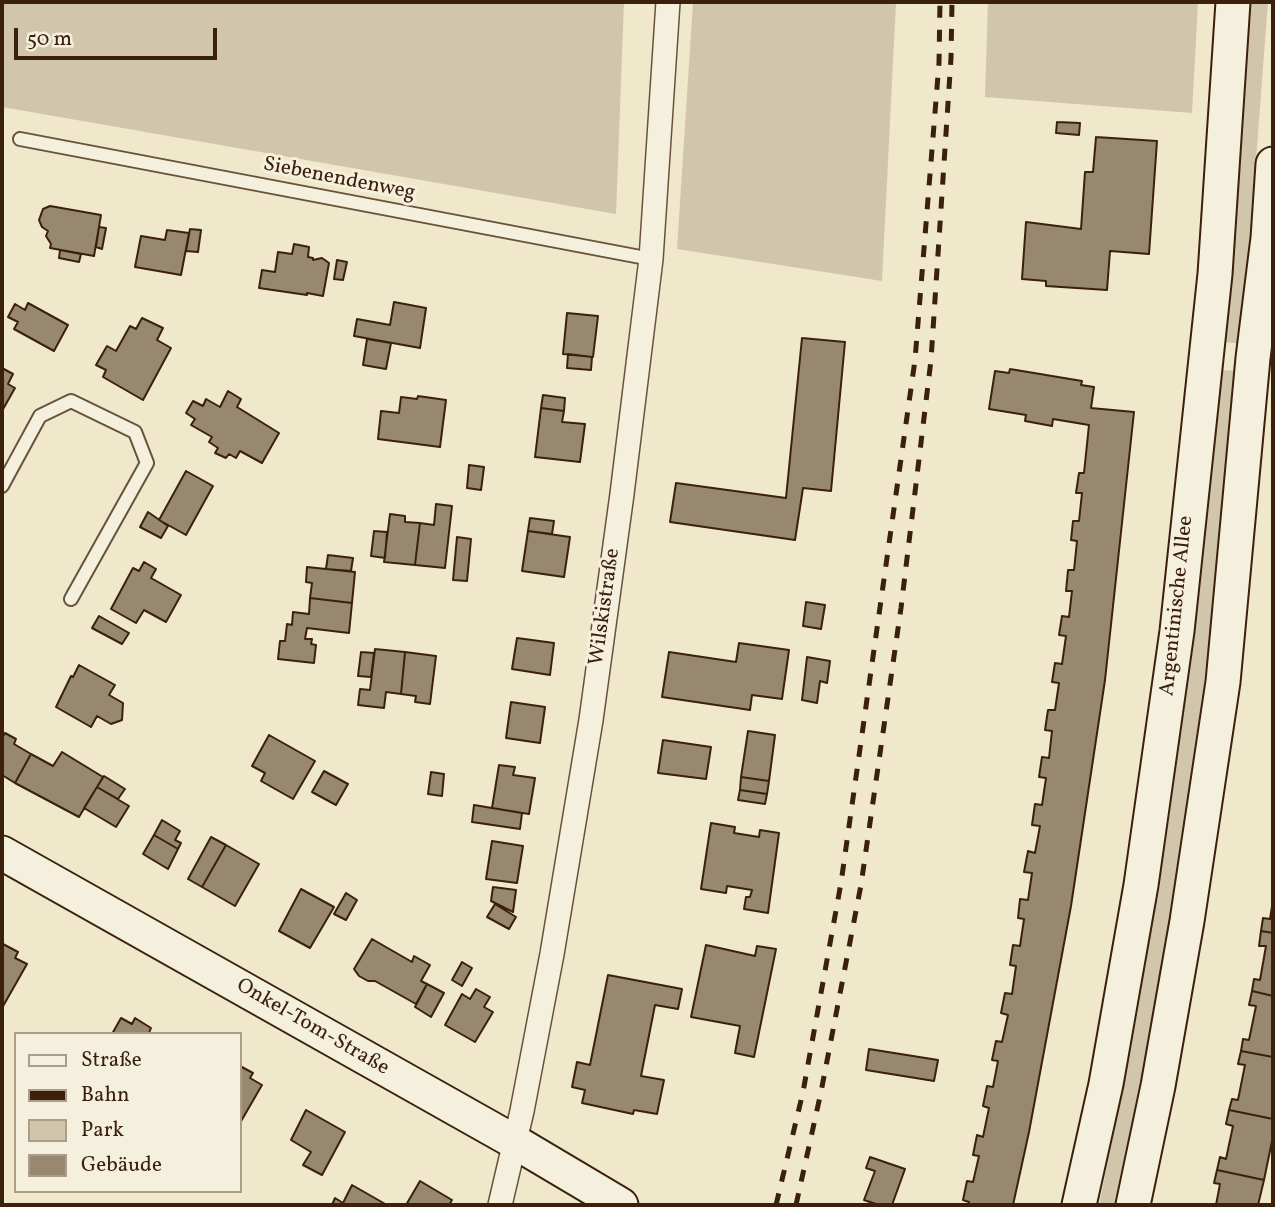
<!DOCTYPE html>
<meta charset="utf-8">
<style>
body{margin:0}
#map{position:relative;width:1275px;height:1207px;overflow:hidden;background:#f0e8cb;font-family:Vollkorn,serif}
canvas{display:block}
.frame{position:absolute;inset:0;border:4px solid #3b200d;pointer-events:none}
.legend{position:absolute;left:14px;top:1032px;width:228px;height:161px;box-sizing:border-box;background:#f5f0dd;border:2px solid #ab9d8a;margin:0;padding:9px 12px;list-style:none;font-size:21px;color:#3b200d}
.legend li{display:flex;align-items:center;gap:14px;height:35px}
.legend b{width:35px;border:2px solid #ab9d8a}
.scale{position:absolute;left:14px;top:28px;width:203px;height:32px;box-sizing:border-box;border:4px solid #3b200d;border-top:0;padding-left:9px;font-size:21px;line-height:24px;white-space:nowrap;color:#3b200d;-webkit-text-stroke:5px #f5f0dd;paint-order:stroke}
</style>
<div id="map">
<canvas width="1275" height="1207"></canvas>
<div class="frame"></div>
<ul class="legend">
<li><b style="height:9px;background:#f5f0dd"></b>Straße</li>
<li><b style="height:9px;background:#3b200d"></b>Bahn</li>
<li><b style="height:19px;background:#d1c6ab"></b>Park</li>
<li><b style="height:19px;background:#998870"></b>Gebäude</li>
</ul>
<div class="scale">50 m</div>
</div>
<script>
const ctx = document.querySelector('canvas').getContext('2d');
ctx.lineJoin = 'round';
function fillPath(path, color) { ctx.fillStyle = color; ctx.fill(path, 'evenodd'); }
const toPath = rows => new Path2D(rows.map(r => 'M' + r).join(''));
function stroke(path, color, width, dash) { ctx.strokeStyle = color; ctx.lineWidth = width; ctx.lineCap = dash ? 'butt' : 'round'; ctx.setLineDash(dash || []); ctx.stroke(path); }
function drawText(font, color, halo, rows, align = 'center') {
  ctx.font = font + ' Vollkorn,serif'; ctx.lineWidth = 6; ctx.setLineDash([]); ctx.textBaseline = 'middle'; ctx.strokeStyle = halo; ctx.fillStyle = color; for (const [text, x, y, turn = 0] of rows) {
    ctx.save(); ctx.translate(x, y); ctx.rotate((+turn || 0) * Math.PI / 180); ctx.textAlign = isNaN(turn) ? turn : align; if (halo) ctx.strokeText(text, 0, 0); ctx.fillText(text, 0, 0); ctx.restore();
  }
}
fillPath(toPath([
 [2,2,624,2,616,214,2,107],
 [693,2,896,2,882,281,677,249],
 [988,2,1198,2,1192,113,985,97],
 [1250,2,1268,2,1242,344,1224,342],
 [1221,370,1240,371,1203,706,1174,908,1119,1205,1099,1205,1137,1016,1169,817,1202,560]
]), '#d1c6ab');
const building = toPath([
 [1057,122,1080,123,1079,135,1056,133,1057,122],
 [1096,137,1157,141,1149,254,1110,251,1107,290,1046,286,1046,281,1022,279,1026,222,1081,229,1085,172,1093,172,1096,137],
 [50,206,101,215,94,256,50,248,51,244,46,236,48,231,42,227,39,220,43,209,50,206],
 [99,227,106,228,102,249,96,247,99,227],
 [190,229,201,230,198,252,186,251,190,229],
 [167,230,189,233,181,275,135,267,141,236,165,240,167,230],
 [294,244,309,247,308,257,313,258,313,260,322,258,329,263,323,296,307,293,307,295,259,288,262,270,275,272,278,252,292,254,294,244],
 [60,250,81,254,79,262,59,258,60,250],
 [337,260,347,262,343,280,334,279,337,260],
 [394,302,426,308,420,348,354,336,357,319,390,325,394,302],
 [28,303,68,325,54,351,14,329,18,322,8,317,15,304,25,310,28,303],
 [567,313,598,316,593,357,563,354,567,313],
 [142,318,163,328,157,340,171,348,143,400,103,377,106,370,96,365,107,346,116,351,130,326,136,329,142,318],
 [802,338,845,342,831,491,803,488,795,540,670,522,676,483,786,498,802,338],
 [367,339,391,343,386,369,363,365,367,339],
 [568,354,592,357,591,370,567,368,568,354],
 [2,368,13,374,8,384,15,388,2,411,2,368],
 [1010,369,1082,381,1081,385,1094,387,1091,408,1134,412,1105,680,1071,906,1029,1132,1013,1205,968,1205,969,1202,963,1200,967,1181,973,1182,979,1156,973,1155,977,1135,983,1137,989,1108,983,1106,987,1086,993,1087,998,1061,992,1060,996,1041,1002,1042,1008,1015,1001,1013,1005,993,1012,994,1016,966,1010,965,1013,945,1020,946,1024,919,1018,918,1020,899,1028,900,1032,873,1024,872,1028,851,1035,853,1040,826,1032,825,1035,804,1042,805,1046,778,1039,777,1042,757,1049,758,1052,731,1045,730,1048,710,1055,710,1059,683,1052,682,1055,663,1062,664,1066,636,1059,635,1062,616,1069,617,1072,591,1066,591,1068,570,1074,570,1077,541,1071,540,1073,521,1079,521,1082,493,1076,493,1079,473,1084,473,1089,425,1053,419,1052,426,1025,421,1026,415,989,409,995,371,1009,373,1010,369],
 [228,391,241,399,237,407,279,433,262,463,240,451,236,458,229,454,226,458,215,453,218,448,209,442,212,437,191,425,195,419,186,413,193,401,203,406,206,399,220,407,228,391],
 [543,395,565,398,564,411,541,408,543,395],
 [418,396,446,400,440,447,378,439,381,411,399,413,401,397,417,399,418,396],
 [541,408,564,411,562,422,585,424,580,462,535,457,541,408],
 [469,465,484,467,481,490,467,488,469,465],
 [186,471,213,486,186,535,159,520,186,471],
 [436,504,452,506,445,568,415,565,420,523,434,525,436,504],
 [148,512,168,526,161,538,140,527,148,512],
 [390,514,405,516,405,522,420,523,415,565,384,562,390,514],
 [530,518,554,521,552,534,528,531,530,518],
 [374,531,387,532,385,558,371,556,374,531],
 [528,531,570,537,564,577,522,571,528,531],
 [457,537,471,539,467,581,453,580,457,537],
 [328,555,353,558,351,571,326,569,328,555],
 [144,562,156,569,151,578,181,595,166,622,144,610,136,623,111,609,133,568,139,571,144,562],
 [307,567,355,572,352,603,310,598,312,583,306,582,307,567],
 [310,598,352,603,349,633,307,628,305,639,312,639,311,644,316,645,314,663,278,659,280,641,285,641,287,624,292,625,293,612,309,614,310,598],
 [806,602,825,605,821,629,803,626,806,602],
 [99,616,129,633,122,644,92,628,99,616],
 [517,638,554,643,550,675,512,669,517,638],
 [739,643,789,650,782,699,752,695,750,710,662,697,669,652,736,662,739,643],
 [375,649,405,652,401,694,386,692,384,708,358,705,360,689,370,690,375,649],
 [361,652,374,653,371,677,358,676,361,652],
 [405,652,436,656,430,704,415,702,416,696,401,694,405,652],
 [807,657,830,661,827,683,820,681,817,703,802,700,807,657],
 [79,665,115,685,109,695,123,703,122,720,111,724,97,716,91,727,56,707,71,676,73,677,79,665],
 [511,702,545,707,540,743,506,738,511,702],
 [748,731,775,735,769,781,741,777,748,731],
 [5,733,16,739,14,744,31,754,15,783,2,775,2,738,5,733],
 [269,735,315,761,293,799,261,781,265,773,252,766,269,735],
 [663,740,711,747,706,779,658,773,663,740],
 [62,752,103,777,79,817,15,783,31,754,53,766,62,752],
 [499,765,515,767,513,775,535,778,529,814,492,808,499,765],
 [324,771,348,784,336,805,312,792,324,771],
 [431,772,444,774,442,796,428,794,431,772],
 [104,776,125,789,118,799,97,787,104,776],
 [741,777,769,781,767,794,740,790,741,777],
 [97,787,129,806,116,827,84,808,97,787],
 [740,790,767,794,765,804,738,800,740,790],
 [474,805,522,813,520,829,472,822,474,805],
 [162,820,180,831,175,840,181,843,178,849,154,835,162,820],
 [711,823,735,827,734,833,759,837,760,830,779,833,768,913,744,909,746,897,750,897,752,890,727,886,726,893,701,889,711,823],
 [154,835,178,849,168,869,143,854,154,835],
 [211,837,226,845,202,887,188,879,211,837],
 [492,841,523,846,517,883,486,879,492,841],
 [226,845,259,864,235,906,202,887,226,845],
 [493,887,516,890,513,912,491,901,493,887],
 [301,889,334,907,310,948,279,931,301,889],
 [346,893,357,900,346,920,334,914,346,893],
 [1273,900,1273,933,1261,931,1263,918,1270,919,1273,900],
 [495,904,516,917,509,929,487,917,495,904],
 [1261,931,1273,933,1273,996,1252,991,1254,979,1260,980,1266,946,1259,946,1261,931],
 [372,939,412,962,414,956,430,965,421,981,427,984,416,1004,375,981,368,981,359,976,354,969,372,939],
 [3,944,18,952,15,958,27,964,2,1008,3,944],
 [706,945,755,956,757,946,776,949,754,1057,735,1053,740,1026,691,1017,706,945],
 [462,962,472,968,462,986,452,980,462,962],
 [608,975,682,989,678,1009,655,1005,641,1076,664,1080,657,1114,634,1110,633,1114,582,1103,585,1090,572,1087,577,1062,590,1065,608,975],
 [427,984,444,993,431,1017,415,1007,427,984],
 [476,989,490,997,484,1007,493,1012,475,1042,445,1025,462,994,470,999,476,989],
 [1252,991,1273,996,1273,1057,1241,1051,1243,1039,1249,1040,1256,1006,1249,1005,1252,991],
 [121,1018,132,1024,135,1018,151,1028,149,1033,151,1034,112,1034,121,1018],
 [869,1049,938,1060,934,1081,866,1070,869,1049],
 [1241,1051,1273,1057,1273,1119,1229,1110,1232,1099,1238,1100,1245,1065,1238,1064,1241,1051],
 [240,1066,253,1073,250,1078,262,1085,240,1123,240,1066],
 [306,1110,345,1132,322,1175,303,1165,311,1152,291,1140,306,1110],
 [1229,1110,1273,1119,1273,1136,1264,1180,1217,1170,1220,1157,1226,1159,1233,1126,1226,1124,1229,1110],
 [870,1157,905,1169,892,1205,879,1205,864,1200,875,1171,866,1168,870,1157],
 [1217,1170,1264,1180,1258,1205,1216,1205,1220,1184,1214,1183,1217,1170],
 [420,1181,452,1200,449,1205,406,1205,420,1181],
 [352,1185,387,1205,332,1205,335,1198,343,1203,352,1185]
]);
fillPath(building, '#998870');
stroke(building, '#3b200d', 2);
const service = toPath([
 [20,139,651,259],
 [2,486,40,416,71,401,135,432,147,463,71,599]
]);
const minor = toPath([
 [500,1205,522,1111,552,954,591,720,622,494,651,259,668,2]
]);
const secondary = toPath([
 [2,853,515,1142,621,1205],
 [1079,1205,1106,1084,1141,885,1177,631,1215,274,1233,2],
 [1133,1205,1158,1086,1187,921,1223,682,1253,358,1268,238,1273,164]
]);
stroke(service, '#68523c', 16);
stroke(minor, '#68523c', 26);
stroke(secondary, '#3b200d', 37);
stroke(service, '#f5f0dd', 12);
stroke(minor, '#f5f0dd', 23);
stroke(secondary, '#f5f0dd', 33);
stroke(toPath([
 [776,1205,803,1092,841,883,915,360,939,63,940,2],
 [796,1205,821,1092,861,885,901,608,931,360,951,58,952,2]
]), '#3b200d', 5, [12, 12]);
drawText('21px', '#3b200d', '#f5f0dd', [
 ["Siebenendenweg",339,180,11],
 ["Argentinische Allee",1178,606,-84],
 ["Wilskistraße",606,607,-82],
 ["Onkel-Tom-Straße",312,1028,30]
]);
</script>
